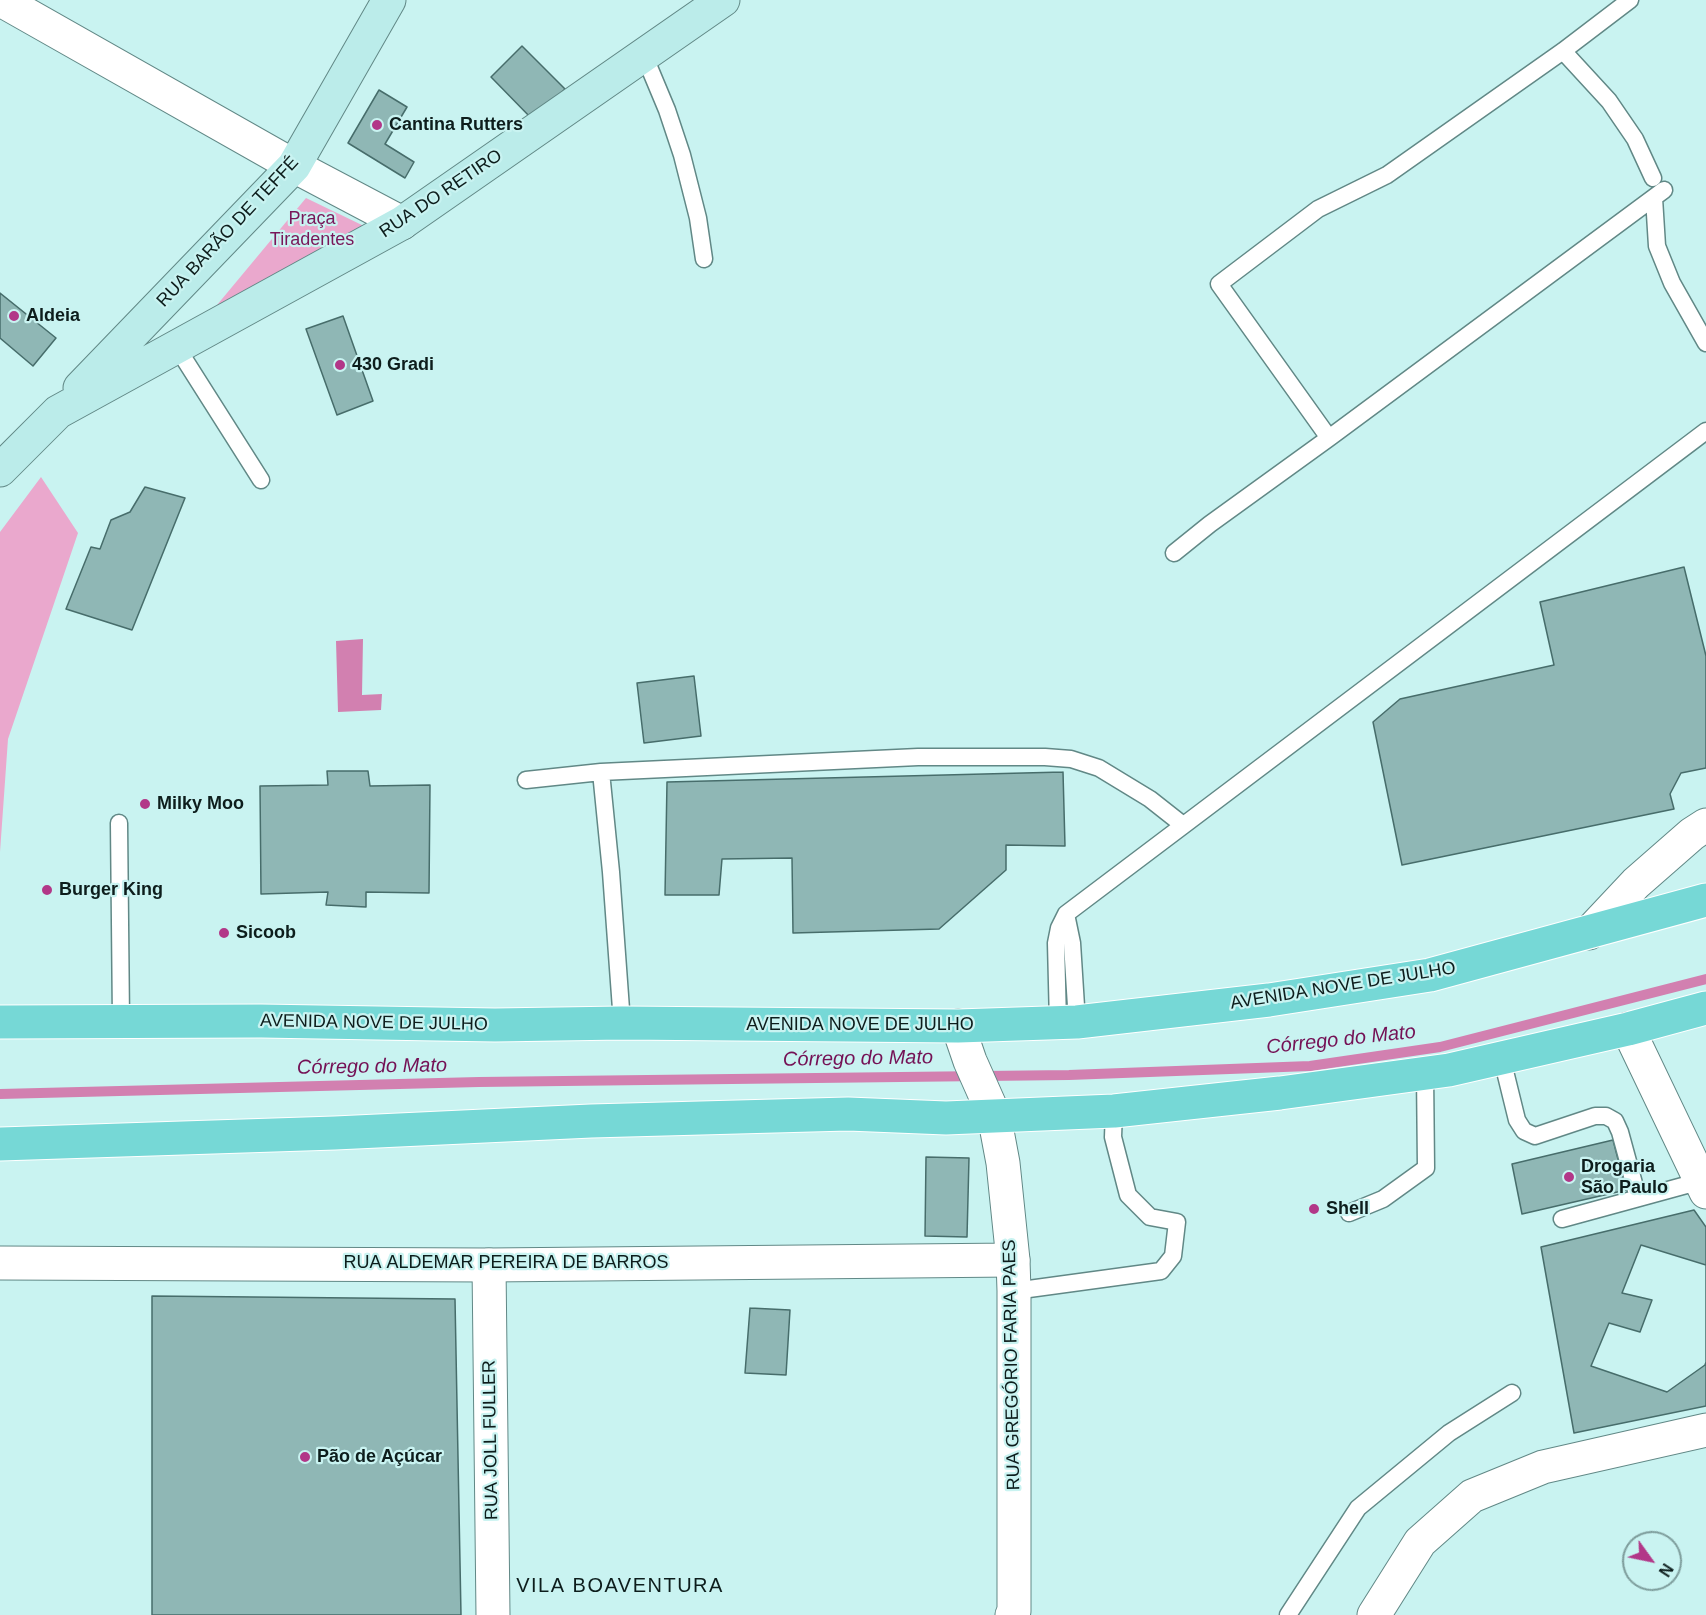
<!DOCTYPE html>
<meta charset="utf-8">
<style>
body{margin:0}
#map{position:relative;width:1706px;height:1615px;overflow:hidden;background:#c9f3f1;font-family:Helvetica,sans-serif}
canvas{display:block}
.north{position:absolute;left:1622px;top:1531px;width:60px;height:60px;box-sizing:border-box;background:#c9f3f1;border:2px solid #7e9d9c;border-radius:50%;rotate:123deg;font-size:16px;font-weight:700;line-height:24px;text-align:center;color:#0d1d1c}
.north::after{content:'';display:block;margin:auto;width:21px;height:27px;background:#b23788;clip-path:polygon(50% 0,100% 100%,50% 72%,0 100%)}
</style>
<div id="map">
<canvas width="1706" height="1615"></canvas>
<div class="north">N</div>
</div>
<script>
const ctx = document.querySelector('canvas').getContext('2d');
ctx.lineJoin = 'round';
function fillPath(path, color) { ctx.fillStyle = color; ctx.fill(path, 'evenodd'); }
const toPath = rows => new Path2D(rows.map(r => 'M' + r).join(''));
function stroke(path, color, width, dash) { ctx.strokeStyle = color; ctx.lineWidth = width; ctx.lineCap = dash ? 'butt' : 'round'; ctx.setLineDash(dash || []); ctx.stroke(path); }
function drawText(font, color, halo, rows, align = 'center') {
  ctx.font = font + ' Helvetica,sans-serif'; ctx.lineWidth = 4.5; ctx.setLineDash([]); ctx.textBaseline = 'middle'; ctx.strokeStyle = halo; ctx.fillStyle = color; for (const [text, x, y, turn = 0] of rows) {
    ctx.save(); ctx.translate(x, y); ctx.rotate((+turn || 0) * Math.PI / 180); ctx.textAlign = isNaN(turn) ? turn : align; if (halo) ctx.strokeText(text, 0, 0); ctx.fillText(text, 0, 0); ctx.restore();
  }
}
fillPath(toPath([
 [306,198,366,227,231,312,217,305],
 [41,477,78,533,8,739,0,852,0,532]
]), '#eaa8cd');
fillPath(toPath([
 [363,639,362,695,382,694,381,710,338,712,336,641]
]), '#d280b0');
stroke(toPath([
 [0,1094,479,1082,1069,1075,1310,1066,1440,1047,1706,979]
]), '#d280b0', 10);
const building = toPath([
 [522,46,565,89,533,120,491,77,522,46],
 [379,90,407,107,385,144,414,162,405,178,348,143,379,90],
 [0,293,56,338,33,366,0,338,0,293],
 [343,316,373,401,337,415,306,329,343,316],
 [145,487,185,498,132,630,66,609,91,547,100,549,111,520,130,512,145,487],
 [1684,567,1706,656,1706,768,1681,773,1670,794,1674,809,1402,865,1373,722,1400,699,1554,665,1540,602,1684,567],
 [694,676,701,736,644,743,637,683,694,676],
 [327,771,368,771,370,786,430,785,429,893,366,892,366,907,326,905,328,892,261,894,260,786,328,785,327,771],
 [1063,772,1065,846,1006,845,1006,870,939,929,793,933,792,858,722,859,719,895,665,895,667,782,1063,772],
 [1613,1140,1626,1190,1522,1214,1512,1164,1613,1140],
 [926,1157,969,1158,967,1237,925,1236,926,1157],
 [1694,1210,1706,1227,1706,1406,1574,1433,1541,1247,1694,1210],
 [1641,1245,1706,1265,1706,1362,1705,1365,1667,1392,1591,1366,1609,1323,1640,1332,1652,1300,1622,1293,1641,1245],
 [152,1296,455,1299,461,1615,152,1615,152,1296],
 [750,1308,790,1310,786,1375,745,1373,750,1308]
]);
fillPath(building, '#8fb7b5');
stroke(building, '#476d6b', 1.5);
const service = toPath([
 [1563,51,1609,101,1635,139,1653,178],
 [644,55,667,110,682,155,698,218,704,259],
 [1654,198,1657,246,1672,283,1706,343],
 [176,346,261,480],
 [1329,438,1219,284,1318,209,1387,175,1563,51,1630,0],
 [1174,553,1210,524,1329,438,1664,190],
 [601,772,611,872,622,1023],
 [526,780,601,772,918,757,1045,757,1071,759,1099,768,1150,799,1183,825],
 [119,823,121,1021],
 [1066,914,1072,943,1077,1022],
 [1058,1023,1056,943,1059,928,1066,914,1706,431],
 [1502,1059,1517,1120,1524,1131,1535,1136,1595,1116,1606,1116,1615,1121,1620,1132,1638,1198],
 [1349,1213,1383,1199,1426,1168,1425,1073],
 [1562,1219,1701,1181],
 [1014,1291,1161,1271,1173,1256,1177,1222,1150,1217,1128,1195,1113,1137,1114,1111],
 [1288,1615,1358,1508,1449,1433,1512,1393]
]);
const minor = toPath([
 [1628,1029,1706,1192],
 [489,1265,493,1615],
 [1012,1615,1014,1611,1014,1291,1013,1260]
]);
const tertiary = toPath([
 [1,0,294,166,402,223],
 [1589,933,1636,883,1692,834,1706,825],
 [0,1263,489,1265,1013,1260,1003,1163,994,1115,970,1061,958,1026],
 [1374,1615,1420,1542,1472,1496,1543,1467,1706,1430]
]);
const secondary = toPath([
 [80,388,294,166,389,0],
 [0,470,58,412,402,223,723,0]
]);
const primary = toPath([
 [0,1022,261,1021,495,1025,622,1023,958,1026,1077,1022,1269,1000,1430,975,1706,900],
 [0,1144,335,1133,591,1121,848,1114,946,1118,1114,1111,1280,1093,1449,1070,1628,1029,1706,1008]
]);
stroke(service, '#618886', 19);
stroke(minor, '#618886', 35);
stroke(tertiary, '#618886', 35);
stroke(secondary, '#618886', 35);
stroke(primary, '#fff', 35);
stroke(service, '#fff', 16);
stroke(minor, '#fff', 33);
stroke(tertiary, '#fff', 33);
stroke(secondary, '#bbecea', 33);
stroke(primary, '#76d8d6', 33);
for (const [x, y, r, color] of [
 [377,125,6,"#b23788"],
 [14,316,6,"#b23788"],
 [340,365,6,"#b23788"],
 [145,804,6,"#b23788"],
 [47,890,6,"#b23788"],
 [224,933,6,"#b23788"],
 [1569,1177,6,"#b23788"],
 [1314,1209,6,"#b23788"],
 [305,1457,6,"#b23788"]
]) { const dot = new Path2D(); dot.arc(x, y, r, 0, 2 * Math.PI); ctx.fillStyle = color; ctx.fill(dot); stroke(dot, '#c9f3f1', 2); }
drawText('bold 18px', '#0d1d1c', '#c9f3f1', [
 ["Cantina Rutters",389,125],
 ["Aldeia",26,316],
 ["430 Gradi",352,365],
 ["Milky Moo",157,804],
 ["Burger King",59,890],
 ["Sicoob",236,933],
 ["Drogaria",1581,1167],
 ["São Paulo",1581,1188],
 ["Shell",1326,1209],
 ["Pão de Açúcar",317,1457]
], 'left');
drawText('18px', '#0d1d1c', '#c9f3f1', [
 ["RUA DO RETIRO",441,194,-34],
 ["RUA BARÃO DE TEFFÉ",228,232,-47],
 ["AVENIDA NOVE DE JULHO",1343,986,-9],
 ["AVENIDA NOVE DE JULHO",374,1023,1],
 ["AVENIDA NOVE DE JULHO",860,1025],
 ["RUA ALDEMAR PEREIRA DE BARROS",506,1263],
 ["RUA GREGÓRIO FARIA PAES",1012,1365,-91],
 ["RUA JOLL FULLER",491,1440,-91]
]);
drawText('18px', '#781659', '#c9f3f1', [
 ["Praça",312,219],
 ["Tiradentes",312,240]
]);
drawText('italic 20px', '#741155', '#c9f3f1', [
 ["Córrego do Mato",1341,1040,-6],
 ["Córrego do Mato",858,1059,-1],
 ["Córrego do Mato",372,1067,-1]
]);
ctx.letterSpacing = '1.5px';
drawText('20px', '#0d1d1c', '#c9f3f1', [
 ["VILA BOAVENTURA",620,1586]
]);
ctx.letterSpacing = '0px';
</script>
